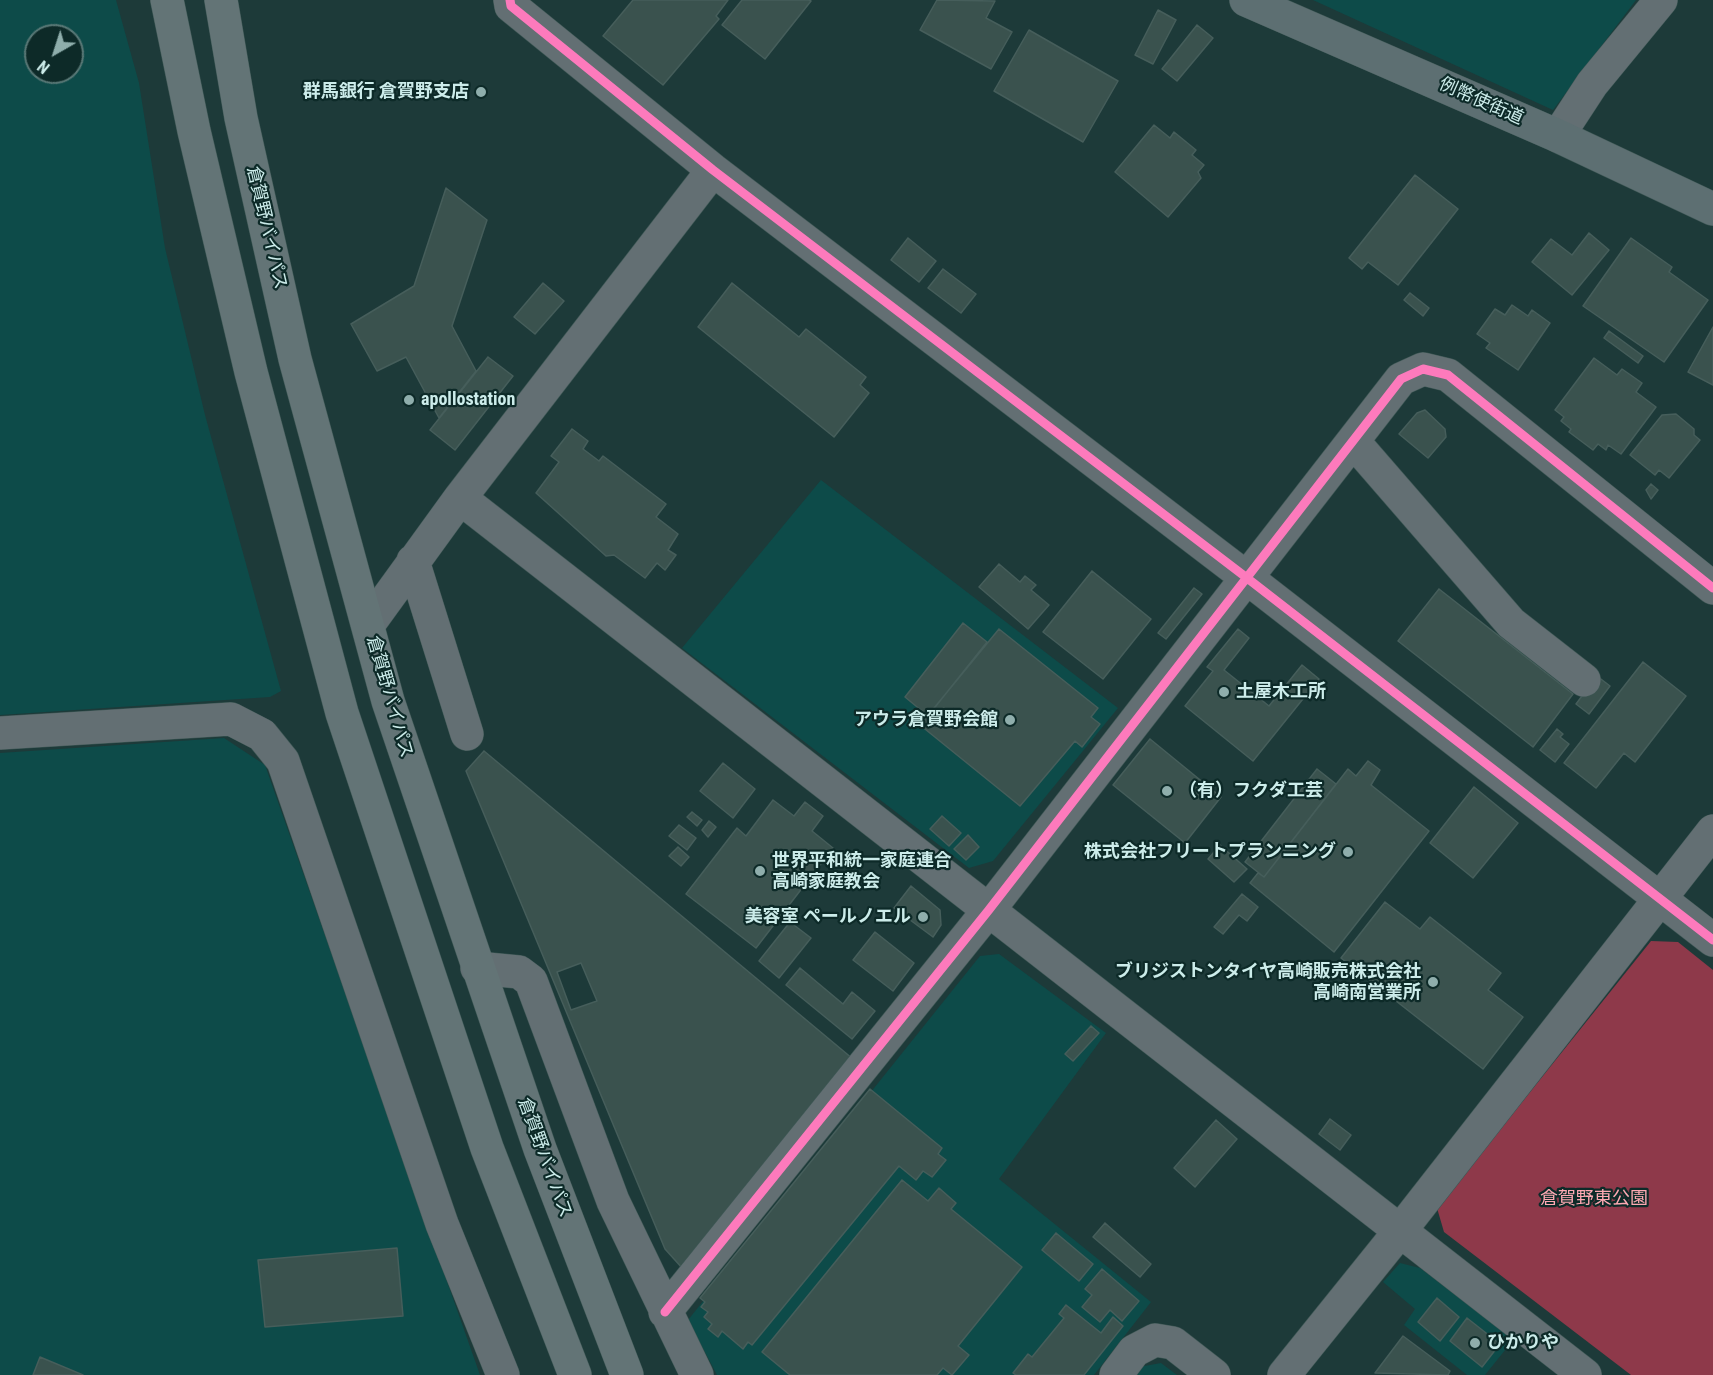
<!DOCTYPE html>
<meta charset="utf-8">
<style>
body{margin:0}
#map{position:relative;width:1713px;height:1375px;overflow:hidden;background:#1d3a39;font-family:"Roboto Condensed",sans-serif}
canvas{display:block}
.north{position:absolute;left:24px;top:24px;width:60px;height:60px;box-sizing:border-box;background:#0d2a28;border:2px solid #597876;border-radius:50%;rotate:219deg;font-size:16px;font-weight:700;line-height:24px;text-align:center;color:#ccecea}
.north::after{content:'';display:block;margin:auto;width:21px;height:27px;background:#8faeac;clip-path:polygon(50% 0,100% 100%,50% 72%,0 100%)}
</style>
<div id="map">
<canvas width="1713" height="1375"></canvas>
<div class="north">N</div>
</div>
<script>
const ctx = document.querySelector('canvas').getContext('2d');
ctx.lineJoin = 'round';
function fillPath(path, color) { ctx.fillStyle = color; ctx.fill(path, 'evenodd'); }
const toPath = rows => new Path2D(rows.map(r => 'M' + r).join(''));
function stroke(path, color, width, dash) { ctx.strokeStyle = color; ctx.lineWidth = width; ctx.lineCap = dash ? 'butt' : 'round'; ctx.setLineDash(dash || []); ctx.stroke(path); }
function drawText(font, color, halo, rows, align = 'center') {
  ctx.font = font + ' "Roboto Condensed","Noto Sans JP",sans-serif'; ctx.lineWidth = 4.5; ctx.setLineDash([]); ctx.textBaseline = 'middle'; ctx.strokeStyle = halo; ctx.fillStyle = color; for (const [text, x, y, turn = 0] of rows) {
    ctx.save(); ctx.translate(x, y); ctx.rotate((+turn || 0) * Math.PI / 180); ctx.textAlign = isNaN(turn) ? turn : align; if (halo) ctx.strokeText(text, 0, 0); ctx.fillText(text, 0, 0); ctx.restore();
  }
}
fillPath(toPath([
 [0,0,116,0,139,83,165,248,205,415,281,691,270,697,0,715],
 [36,36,72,36,72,72,36,72],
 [1313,0,1636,0,1553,110],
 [821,480,1118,708,993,861,969,868,682,648],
 [224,738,265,765,480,1375,0,1375,0,753],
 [999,954,1106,1033,999,1179,1151,1302,1094,1375,717,1375,688,1320,980,956],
 [1400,1263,1420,1268,1514,1339,1485,1375,1467,1375,1404,1325,1415,1309,1383,1282],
 [1161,1363,1177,1375,1133,1375,1139,1367]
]), '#0d4b49');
fillPath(toPath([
 [1651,941,1678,942,1713,970,1713,1375,1631,1375,1444,1232,1437,1208]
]), '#8e394a');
const building = toPath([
 [633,0,728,0,716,16,719,19,663,85,603,36,633,0],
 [742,0,809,0,811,1,765,59,722,25,742,0],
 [937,0,995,1,986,18,1012,32,991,69,920,30,937,0],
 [1158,10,1176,20,1153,64,1135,55,1158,10],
 [1197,25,1213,38,1177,81,1162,69,1197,25],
 [1029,30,1118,81,1083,142,994,91,1029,30],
 [1154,125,1170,138,1174,132,1196,150,1192,155,1204,165,1198,172,1201,178,1168,217,1115,172,1154,125],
 [1415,175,1458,209,1398,285,1368,262,1362,269,1349,258,1415,175],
 [446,188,487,220,452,326,476,371,439,418,406,357,377,371,351,324,414,286,446,188],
 [1589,233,1609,250,1572,295,1532,262,1551,239,1572,255,1589,233],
 [908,238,936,261,919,282,891,260,908,238],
 [1631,238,1672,267,1669,272,1708,300,1664,362,1583,306,1631,238],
 [943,269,976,294,961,313,928,288,943,269],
 [543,283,564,301,535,334,514,317,543,283],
 [732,283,799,337,806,329,866,377,860,385,869,393,834,437,698,327,732,283],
 [1410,293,1429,308,1423,316,1404,300,1410,293],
 [1512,305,1528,316,1532,310,1550,323,1518,370,1486,348,1490,343,1477,334,1495,309,1505,315,1512,305],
 [1713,327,1713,385,1688,372,1713,327],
 [1609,331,1643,356,1638,363,1604,338,1609,331],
 [488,357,513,376,455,450,430,430,488,357],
 [1594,358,1617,375,1622,369,1642,383,1636,392,1656,407,1621,454,1608,445,1606,450,1598,444,1593,450,1569,432,1571,429,1561,421,1564,417,1555,410,1594,358],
 [1425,410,1445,429,1446,437,1428,458,1399,434,1417,413,1425,410],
 [1676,414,1694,429,1694,435,1700,440,1669,478,1659,470,1655,475,1630,455,1662,415,1676,414],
 [572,429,588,441,583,449,599,461,603,456,666,504,656,517,678,534,668,550,676,555,665,570,657,563,645,578,614,555,606,556,536,493,559,462,551,456,572,429],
 [1651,484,1658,490,1651,499,1646,490,1651,484],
 [999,564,1020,582,1025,576,1036,585,1031,590,1049,605,1028,629,979,587,999,564],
 [1092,571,1151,619,1103,679,1043,632,1092,571],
 [1194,588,1202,594,1166,639,1158,633,1194,588],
 [1439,589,1573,694,1533,747,1398,641,1439,589],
 [963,623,987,642,928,716,905,697,963,623],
 [999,629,1098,708,1091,717,1100,724,1082,747,1075,741,1020,806,920,725,999,629],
 [1238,629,1249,638,1224,670,1269,706,1302,665,1319,679,1253,761,1185,706,1213,671,1207,667,1238,629],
 [1643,662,1686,696,1635,762,1624,753,1596,788,1564,763,1643,662],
 [1597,676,1610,686,1589,714,1576,704,1597,676],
 [1557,729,1563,734,1560,737,1569,744,1555,762,1540,750,1557,729],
 [1150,739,1221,797,1185,843,1113,785,1150,739],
 [484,751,853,1059,683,1269,665,1249,466,771,484,751],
 [1368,761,1380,770,1371,785,1429,831,1334,952,1250,883,1258,873,1264,877,1348,769,1356,776,1368,761],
 [723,763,755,789,733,818,700,791,723,763],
 [1317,769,1336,784,1264,877,1245,862,1317,769],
 [1474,787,1518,823,1473,878,1430,843,1474,787],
 [773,800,794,816,805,802,823,816,812,831,833,848,756,948,686,894,737,828,746,836,773,800],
 [692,812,702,820,697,826,687,817,692,812],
 [942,816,961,833,949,846,930,829,942,816],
 [709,821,716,827,708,837,702,830,709,821],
 [679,825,696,838,687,850,669,836,679,825],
 [968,835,979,847,966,860,954,849,968,835],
 [1220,845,1247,869,1234,882,1208,859,1220,845],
 [678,847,689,857,681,866,669,856,678,847],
 [911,886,940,910,941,925,933,937,894,908,911,886],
 [1242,894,1258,907,1247,921,1239,915,1223,934,1214,927,1242,894],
 [1385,902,1420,929,1430,917,1501,973,1488,990,1523,1017,1483,1069,1341,958,1385,902],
 [790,922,811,938,779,978,759,961,790,922],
 [875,932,914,963,893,991,853,960,875,932],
 [581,963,597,1001,571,1010,557,972,581,963],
 [800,968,843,1004,852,992,875,1011,852,1039,786,985,800,968],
 [1091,1026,1099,1033,1073,1061,1065,1054,1091,1026],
 [870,1089,942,1148,938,1154,946,1160,932,1177,923,1171,916,1180,899,1166,752,1345,748,1342,743,1349,722,1331,718,1337,708,1329,712,1324,704,1317,708,1312,701,1307,705,1302,700,1298,870,1089],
 [1330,1119,1351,1135,1340,1150,1319,1134,1330,1119],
 [1216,1120,1237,1139,1195,1187,1174,1168,1216,1120],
 [902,1180,928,1201,939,1188,956,1203,951,1209,1022,1267,958,1346,969,1355,952,1375,943,1368,937,1375,790,1375,762,1352,902,1180],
 [1105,1223,1151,1264,1140,1277,1093,1237,1105,1223],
 [1056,1233,1093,1264,1079,1281,1042,1250,1056,1233],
 [397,1248,403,1316,265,1327,258,1260,397,1248],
 [1102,1269,1139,1301,1122,1321,1110,1310,1100,1322,1082,1307,1092,1295,1085,1289,1102,1269],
 [1437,1298,1459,1317,1440,1341,1418,1322,1437,1298],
 [1066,1305,1101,1333,1113,1317,1123,1326,1084,1375,1016,1375,1013,1373,1028,1354,1032,1357,1064,1318,1059,1314,1066,1305],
 [1467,1318,1500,1344,1482,1367,1450,1341,1467,1318],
 [1403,1336,1450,1371,1448,1375,1375,1373,1403,1336],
 [40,1357,83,1375,33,1375,40,1357]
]);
fillPath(building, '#3a524e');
stroke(building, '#465e5b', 1.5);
const minor = toPath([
 [510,0,511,6,713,170,1247,578,1713,940],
 [1558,136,1592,84,1661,0],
 [1353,441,1511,623,1584,680],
 [460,498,1585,1375],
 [413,561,467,734],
 [368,625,460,498,713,170],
 [0,733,231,719,262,735,283,761,442,1224,503,1375],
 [477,968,519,972,531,981,613,1201,697,1375],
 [665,1312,988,911,1401,379,1423,369,1448,375,1713,588],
 [1116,1375,1134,1351,1155,1340,1173,1343,1214,1375],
 [1284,1375,1400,1231,1713,831]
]);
const major = toPath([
 [1246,0,1558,136,1713,209]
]);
const highway = toPath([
 [167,0,194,131,251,372,342,713,487,1148,575,1375],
 [221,0,241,118,295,359,388,701,540,1149,627,1375]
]);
stroke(minor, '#3f5856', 34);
stroke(major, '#3f5856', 34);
stroke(highway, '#3f5856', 34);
stroke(minor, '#636f73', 33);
stroke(major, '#5d6f72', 33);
stroke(highway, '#637476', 33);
stroke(toPath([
 [510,0,511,6,713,170,1247,578,1713,940],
 [665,1312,988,911,1401,379,1423,369,1448,375,1713,588]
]), '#fd7abc', 9);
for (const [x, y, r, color] of [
 [481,92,6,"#8faeac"],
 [409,400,6,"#8faeac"],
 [1224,692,6,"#8faeac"],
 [1010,720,6,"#8faeac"],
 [1167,791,6,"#8faeac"],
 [1348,852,6,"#8faeac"],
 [760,871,6,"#8faeac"],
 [923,917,6,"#8faeac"],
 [1433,982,6,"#8faeac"],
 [1475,1343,6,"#8faeac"]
]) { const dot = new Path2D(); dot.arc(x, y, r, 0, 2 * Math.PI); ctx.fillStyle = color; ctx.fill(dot); stroke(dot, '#0d2a28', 2); }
drawText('bold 18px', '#ccecea', '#0d2a28', [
 ["群馬銀行 倉賀野支店",469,92],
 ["apollostation",421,400,"left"],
 ["土屋木工所",1236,692,"left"],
 ["アウラ倉賀野会館",998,720],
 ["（有）フクダ工芸",1179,791,"left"],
 ["株式会社フリートプランニング",1336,852],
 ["世界平和統一家庭連合",772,861,"left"],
 ["高崎家庭教会",772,882,"left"],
 ["美容室 ペールノエル",911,917],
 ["ブリジストンタイヤ高崎販売株式会社",1421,972],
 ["高崎南営業所",1421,993],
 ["ひかりや",1487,1343,"left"]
], 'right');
drawText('18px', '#ccecea', '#0d2a28', [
 ["例幣使街道",1481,102,24],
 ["倉賀野バイパス",266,228,77],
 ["倉賀野バイパス",389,697,74],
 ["倉賀野バイパス",544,1158,70]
]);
drawText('18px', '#fea9b3', '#0d2a28', [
 ["倉賀野東公園",1594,1199]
]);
</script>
